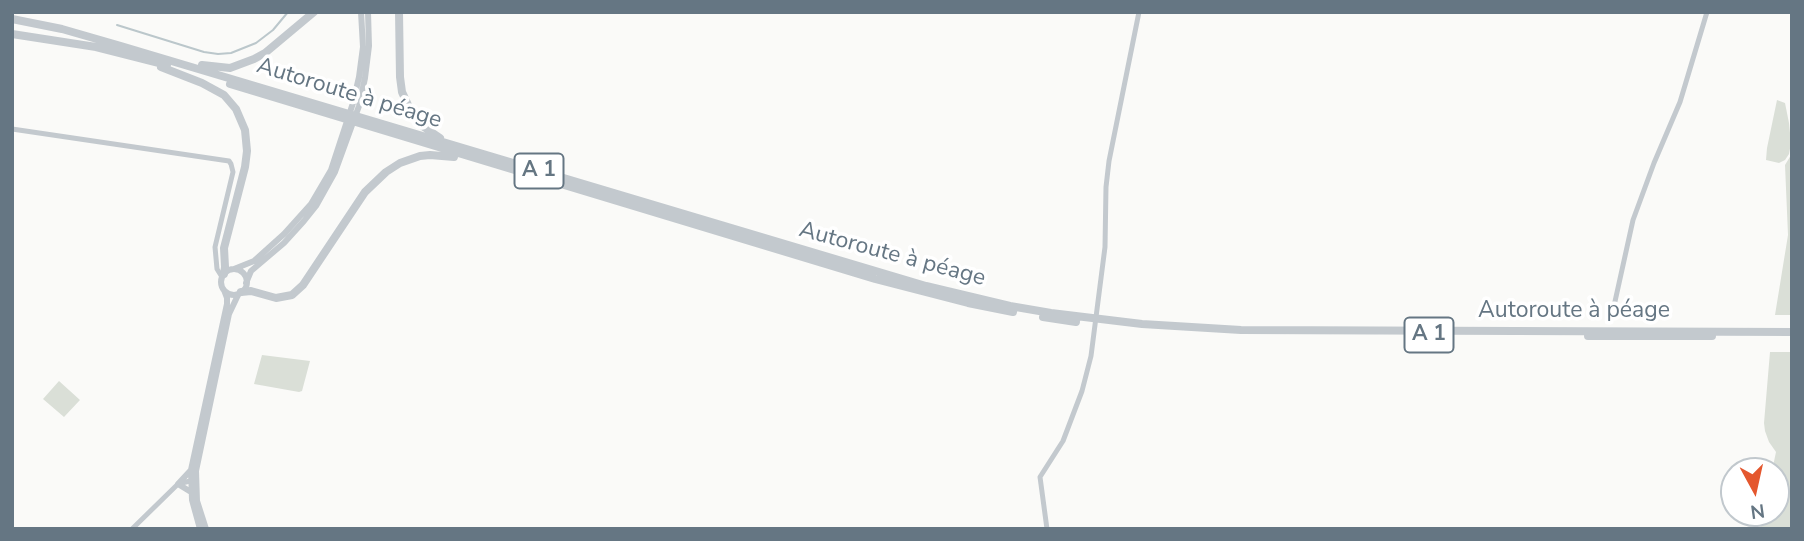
<!DOCTYPE html>
<meta charset="utf-8">
<style>
body{margin:0}
#map{position:relative;width:1804px;height:541px;overflow:hidden;background:#fafaf8;font-family:"Nunito Sans",sans-serif}
canvas{display:block}
.frame{position:absolute;inset:0;border:14px solid #657683;pointer-events:none}
.north{position:absolute;left:1720px;top:457px;width:70px;height:70px;box-sizing:border-box;background:#fff;border:2px solid #c1c8cd;border-radius:50%;rotate:172deg;font-size:19px;font-weight:700;line-height:28px;text-align:center;color:#657683}
.north::after{content:'';display:block;margin:auto;width:24px;height:32px;background:#e4572e;clip-path:polygon(50% 0,100% 100%,50% 72%,0 100%)}
</style>
<div id="map">
<canvas width="1804" height="541"></canvas>
<div class="frame"></div>
<div class="north">N</div>
</div>
<script>
const ctx = document.querySelector('canvas').getContext('2d');
ctx.lineJoin = 'round';
function fillPath(path, color) { ctx.fillStyle = color; ctx.fill(path, 'evenodd'); }
const toPath = rows => new Path2D(rows.map(r => 'M' + r).join(''));
function stroke(path, color, width, dash) { ctx.strokeStyle = color; ctx.lineWidth = width; ctx.lineCap = dash ? 'butt' : 'round'; ctx.setLineDash(dash || []); ctx.stroke(path); }
function drawText(font, color, halo, rows, align = 'center') {
  ctx.font = font + ' "Nunito Sans",sans-serif'; ctx.lineWidth = 7; ctx.setLineDash([]); ctx.textBaseline = 'middle'; ctx.strokeStyle = halo; ctx.fillStyle = color; for (const [text, x, y, turn = 0] of rows) {
    ctx.save(); ctx.translate(x, y); ctx.rotate((+turn || 0) * Math.PI / 180); ctx.textAlign = isNaN(turn) ? turn : align; if (halo) ctx.strokeText(text, 0, 0); ctx.fillText(text, 0, 0); ctx.restore();
  }
}
fillPath(toPath([
 [1777,100,1785,103,1789,123,1791,143,1789,154,1785,160,1779,163,1766,160,1767,148],
 [1792,150,1792,315,1775,315,1788,235,1785,165,1791,155],
 [1770,352,1792,352,1792,529,1760,529,1763,513,1776,513,1776,471,1772,471,1776,452,1769,442,1765,431,1764,423],
 [262,355,310,361,302,391,299,392,254,384],
 [59,381,80,400,64,417,43,399]
]), '#dadfd7');
stroke(toPath([
 [117,25,204,52,218,54,231,53,256,43,273,30,288,12]
]), '#bbc7cb', 2);
stroke(toPath([
 [12,129,229,161,231,164,233,172,215,247,217,269,222,277],
 [1612,315,1633,220,1654,163,1680,102,1707,12],
 [132,529,178,484,194,480],
 [1047,529,1040,477,1063,441,1082,391,1091,356,1105,247,1106,187,1109,161,1139,12]
]), '#c3c9ce', 5);
stroke(toPath([
 [234,269,254,261,284,234,311,204,331,170,353,103,359,77,363,47,361,12],
 '221 282a13 13 0 1 1 26 0a13 13 0 1 1-26 0Z',
 [246,283,251,271,284,243,304,221,316,206,335,172,359,106,365,78,369,46,368,12],
 [191,492,178,484,191,470],
 [200,529,192,500,191,470,227,304,227,298,224,290],
 [206,529,197,501,196,471,229,314,239,293]
]), '#c3c9ce', 6);
stroke(toPath([
 [399,12,400,77,402,92,413,116,421,125,440,138],
 [12,19,62,29,121,46,926,286,1010,306,1051,313,1142,324,1241,330,1792,332],
 [12,34,96,47,167,65],
 [202,65,230,68,254,59,265,53,314,12],
 [161,67,202,83,224,95,236,109,245,130,247,151,245,167,224,248,225,267,224,274],
 [230,84,875,279,968,303,1013,312],
 [241,292,251,291,276,298,292,295,303,285,365,192,386,172,400,163,420,156,430,155,454,157],
 [1043,317,1076,322],
 [1588,336,1712,336]
]), '#c3c9ce', 8);
for (const [x, y, w] of [
 [539,171,49],
 [1429,335,49]
]) { const box = new Path2D(); box.roundRect(x - w / 2, y - 17.5, w, 35, 5); ctx.fillStyle = '#fff'; ctx.fill(box); stroke(box, '#657683', 2); }
drawText('bold 21px', '#657683', null, [
 ["A 1",539,171],
 ["A 1",1429,335]
]);
drawText('23px', '#657683', '#fff', [
 ["Autoroute à péage",349,94,17],
 ["Autoroute à péage",892,255,15],
 ["Autoroute à péage",1574,311]
]);
</script>
